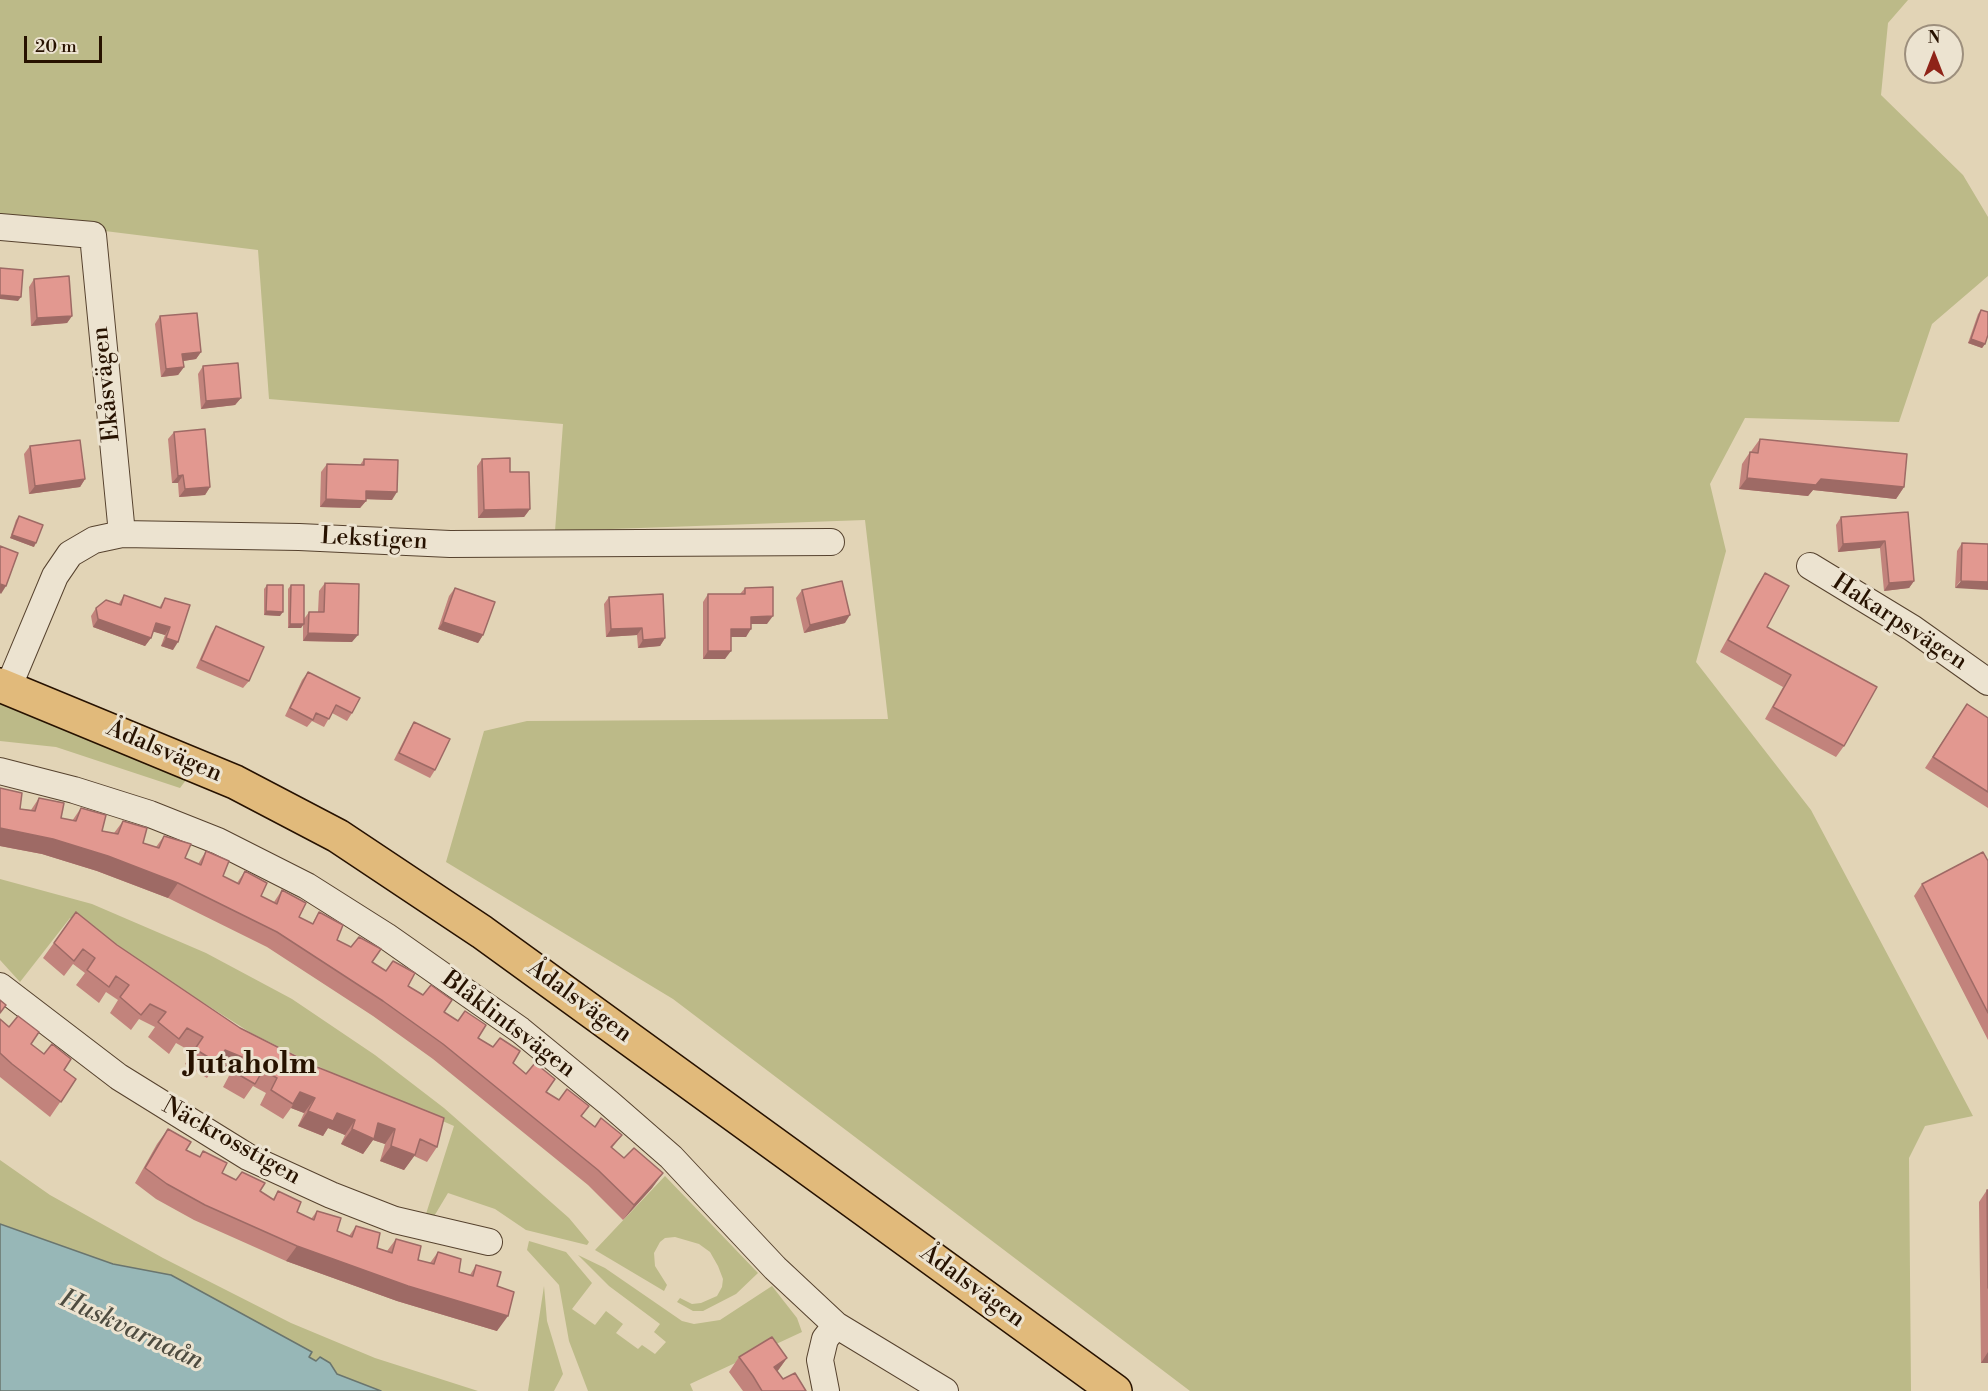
<!DOCTYPE html>
<meta charset="utf-8">
<style>
body{margin:0}
#map{position:relative;width:1988px;height:1391px;overflow:hidden;background:#e2d4b6;font-family:"Libre Bodoni",serif}
canvas{display:block}
.north{position:absolute;left:1904px;top:24px;width:60px;height:60px;box-sizing:border-box;background:#ece3d0;border:2px solid #9d8f7d;border-radius:50%;rotate:0deg;font-size:16px;font-weight:700;line-height:24px;text-align:center;color:#271200}
.north::after{content:'';display:block;margin:auto;width:21px;height:27px;background:#8f2418;clip-path:polygon(50% 0,100% 100%,50% 72%,0 100%)}
.scale{position:absolute;left:24px;top:36px;width:78px;height:27px;box-sizing:border-box;border:3px solid #271200;border-top:0;padding-left:8px;font-size:18px;line-height:21px;white-space:nowrap;color:#271200;-webkit-text-stroke:4px #ece3d0;paint-order:stroke}
</style>
<div id="map">
<canvas width="1988" height="1391"></canvas>
<div class="north">N</div>
<div class="scale">20 m</div>
</div>
<script>
const ctx = document.querySelector('canvas').getContext('2d');
ctx.lineJoin = 'round';
function fillPath(path, color) { ctx.fillStyle = color; ctx.fill(path, 'evenodd'); }
const toPath = rows => new Path2D(rows.map(r => 'M' + r).join(''));
function stroke(path, color, width, dash) { ctx.strokeStyle = color; ctx.lineWidth = width; ctx.lineCap = dash ? 'butt' : 'round'; ctx.setLineDash(dash || []); ctx.stroke(path); }
function drawText(font, color, halo, rows, align = 'center') {
  ctx.font = font + ' "Libre Bodoni",serif'; ctx.lineWidth = 6; ctx.setLineDash([]); ctx.textBaseline = 'middle'; ctx.strokeStyle = halo; ctx.fillStyle = color; for (const [text, x, y, turn = 0] of rows) {
    ctx.save(); ctx.translate(x, y); ctx.rotate((+turn || 0) * Math.PI / 180); ctx.textAlign = isNaN(turn) ? turn : align; if (halo) ctx.strokeText(text, 0, 0); ctx.fillText(text, 0, 0); ctx.restore();
  }
}
fillPath(toPath([
 [0,0,1908,0,1888,23,1881,95,1963,175,1988,217,1988,276,1932,324,1899,422,1745,418,1710,484,1726,551,1696,662,1811,810,1973,1116,1925,1126,1909,1158,1911,1391,1190,1391,673,999,446,862,484,731,527,721,888,719,865,520,555,531,563,424,269,399,258,250,0,218],
 [0,703,158,766,186,780,180,788,56,747,0,741],
 [0,879,92,904,206,953,292,999,375,1055,444,1108,569,1218,589,1242,587,1245,526,1230,495,1209,448,1193,433,1218,425,1217,454,1126,332,1073,251,1033,70,918,20,982,0,960],
 [0,1160,50,1195,163,1258,291,1323,375,1358,478,1391,381,1391,337,1374,330,1363,319,1357,316,1361,308,1357,312,1352,171,1275,113,1264,0,1224],
 [665,1176,758,1273,736,1294,703,1311,693,1311,677,1302,680,1298,692,1304,701,1303,717,1296,722,1287,723,1279,718,1266,710,1252,699,1244,675,1237,665,1238,660,1242,654,1253,655,1266,667,1285,664,1291,595,1250],
 [529,1241,566,1252,592,1283,572,1309,595,1325,606,1311,623,1324,616,1333,638,1349,642,1345,655,1354,666,1342,654,1332,660,1324,609,1286,578,1255,605,1268,682,1321,694,1324,720,1320,772,1286,797,1318,802,1332,690,1384,693,1391,588,1391,569,1341,559,1285,527,1250],
 [544,1286,547,1321,563,1374,554,1391,528,1391]
]), '#bcba88');
const water = toPath([
 [0,1224,113,1264,171,1275,312,1352,309,1357,316,1361,320,1357,330,1363,337,1374,381,1391,0,1391,0,1224]
]);
fillPath(water, '#97b7b7');
stroke(water, '#6a756e', 1.5);
const minor = toPath([
 [0,227,93,235,122,534],
 [1810,566,1912,628,1988,682],
 [8,688,55,576,70,554,94,540,122,534,299,537,450,544,831,542],
 [0,771,74,790,150,814,218,841,307,886,386,936,520,1030,609,1103,671,1157,775,1268,836,1325,945,1391],
 [0,986,119,1077,248,1157,331,1195,395,1220,489,1242],
 [826,1391,820,1360,825,1339,836,1325]
]);
const major = toPath([
 [0,685,235,782,338,836,482,932,1115,1391]
]);
stroke(minor, '#56422e', 28);
stroke(major, '#271200', 36);
stroke(minor, '#ece3d0', 26);
stroke(major, '#e1ba7b', 33);
fillPath(toPath([
 [34,279,72,316,67,323,31,326,29,287],
 [1981,310,1985,344,1982,348,1968,343,1978,314],
 [160,316,201,352,196,359,183,361,184,367,178,375,161,377,155,324],
 [203,366,241,398,235,405,201,409,198,374],
 [174,432,210,487,205,495,179,497,178,483,172,483,168,439],
 [1760,439,1904,487,1896,499,1813,490,1808,496,1739,489,1742,464,1750,452,1751,452,1752,450],
 [30,446,85,479,80,487,29,494,24,454],
 [364,459,392,500,366,499,366,501,360,508,320,507,321,472,327,464,360,465],
 [482,459,510,472,530,509,524,517,478,518,477,466],
 [1908,512,1914,581,1909,588,1884,591,1880,548,1838,552,1836,525,1841,517],
 [19,516,34,547,10,538,16,520],
 [1962,543,1988,544,1955,588,1957,551],
 [1765,573,1767,627,1844,746,1836,757,1765,719,1783,687,1720,652,1757,585],
 [325,583,352,642,303,641,303,624,301,628,288,628,288,589,291,585,304,619,309,612,318,612,319,591],
 [267,585,280,616,264,615,264,589],
 [455,588,483,635,478,643,438,629,449,596],
 [745,588,767,624,751,624,746,637,731,637,725,659,703,659,703,602,708,594,740,594],
 [802,590,845,623,804,633,796,598],
 [124,595,159,608,165,598,173,650,161,646,165,635,153,631,151,638,145,646,93,627,91,616,96,608,118,605],
 [609,597,665,638,660,646,638,648,637,635,606,637,604,604],
 [216,626,249,681,243,688,196,668,211,634],
 [308,672,352,713,347,721,332,713,324,727,312,721,307,727,285,716,302,680],
 [1967,704,1988,718,1988,808,1925,768],
 [414,722,435,770,430,778,394,760,409,730],
 [0,788,20,809,31,810,39,798,61,818,72,821,81,808,102,831,114,833,123,821,143,843,156,847,164,836,185,858,198,864,206,851,223,876,237,883,245,871,261,896,274,902,282,890,299,917,312,924,319,912,337,940,408,986,513,1063,546,1092,559,1100,589,1106,581,1117,595,1127,622,1135,612,1148,624,1158,663,1173,652,1188,623,1220,588,1185,433,1059,373,1016,267,947,168,898,97,871,42,854,0,846],
 [1988,861,1988,1040,1914,896,1922,884],
 [76,912,117,945,240,1028,437,1147,427,1162,414,1156,404,1170,380,1161,385,1144,373,1140,363,1154,341,1144,345,1135,328,1128,323,1136,298,1126,304,1113,291,1108,283,1119,260,1105,266,1093,253,1086,244,1099,223,1087,231,1072,216,1065,207,1078,185,1064,192,1052,176,1043,169,1054,148,1037,155,1027,139,1019,131,1030,110,1013,118,1000,106,992,99,1003,76,985,85,973,73,964,64,976,43,958],
 [0,1019,64,1070,76,1079,50,1117,0,1077],
 [168,1129,186,1150,199,1157,203,1151,222,1173,260,1191,273,1199,278,1191,297,1212,311,1219,317,1211,337,1231,349,1236,356,1226,377,1248,387,1251,396,1239,418,1260,430,1263,438,1252,459,1272,470,1275,476,1265,497,1286,497,1331,397,1301,286,1261,194,1220,156,1199,135,1183,157,1144],
 [1987,1190,1988,1190,1988,1363,1981,1363,1979,1202],
 [739,1357,787,1358,777,1372,783,1379,806,1391,743,1391,729,1372]
]), '#c2837c');
fillPath(toPath([
 [0,295,21,297,18,301,0,299],
 [72,316,67,323,31,326,37,318],
 [1971,339,1985,344,1982,348,1968,343],
 [201,352,196,359,177,362,182,354],
 [184,367,178,375,161,377,166,369],
 [241,398,235,405,201,409,206,401],
 [183,475,178,483,172,483,178,476],
 [1747,478,1821,479,1904,487,1896,499,1813,490,1808,496,1739,489],
 [85,479,80,487,29,494,35,486],
 [210,487,205,495,179,497,185,489],
 [366,491,397,492,392,500,361,499],
 [326,499,366,501,360,508,320,507],
 [530,509,524,517,478,518,484,510],
 [12,535,36,543,34,547,10,538],
 [1885,541,1880,548,1838,552,1843,544],
 [1914,581,1909,588,1884,591,1889,583],
 [1961,581,1988,582,1988,590,1955,588],
 [0,584,6,586,1,594,0,593],
 [266,611,283,612,280,616,264,615],
 [850,615,845,623,804,633,810,625],
 [773,616,767,624,746,624,751,617],
 [98,619,151,638,145,646,93,627],
 [443,622,483,635,478,643,438,629],
 [156,623,170,627,165,635,151,631],
 [290,624,304,624,301,628,288,628],
 [642,628,637,635,606,637,611,629],
 [731,629,751,629,746,637,725,637],
 [308,633,358,635,352,642,303,641],
 [166,638,178,642,173,650,161,646],
 [665,638,660,646,638,648,643,640],
 [708,651,731,651,725,659,703,659],
 [0,828,53,839,108,856,178,883,168,898,97,871,42,854,0,846],
 [225,1050,242,1057,231,1072,216,1065],
 [300,1092,315,1098,304,1113,291,1108],
 [308,1111,337,1113,355,1120,345,1135,328,1128,323,1136,298,1126],
 [378,1123,395,1129,385,1144,373,1140,363,1154,341,1144,352,1129],
 [391,1146,415,1155,404,1170,380,1161],
 [663,1173,652,1188,623,1220,634,1205],
 [297,1246,508,1316,497,1331,397,1301,286,1261],
 [1988,1352,1988,1363,1981,1363],
 [787,1358,776,1373,774,1367]
]), '#9e6a65');
const building = toPath([
 [0,268,23,270,21,297,0,295,0,268],
 [69,276,72,316,37,318,34,279,69,276],
 [1981,310,1988,312,1988,335,1985,344,1971,339,1981,310],
 [197,313,201,352,182,354,184,367,166,369,160,316,197,313],
 [238,363,241,398,206,401,203,366,238,363],
 [205,429,210,487,185,489,183,475,178,476,174,432,205,429],
 [1760,439,1907,454,1904,487,1821,479,1816,485,1747,478,1750,452,1758,453,1760,439],
 [80,440,85,479,35,486,30,446,80,440],
 [510,458,510,472,529,472,530,509,484,510,482,459,510,458],
 [364,459,398,460,397,492,366,491,366,501,326,499,327,464,364,465,364,459],
 [1908,512,1914,581,1889,583,1885,541,1843,544,1841,517,1908,512],
 [19,516,43,525,36,543,12,535,19,516],
 [1962,543,1988,544,1988,582,1961,581,1962,543],
 [0,546,18,553,6,586,0,584,0,546],
 [1765,573,1789,586,1767,627,1877,687,1844,746,1773,707,1791,675,1728,640,1765,573],
 [842,581,850,615,810,625,802,590,842,581],
 [325,583,359,584,358,635,308,633,309,612,324,612,325,583],
 [267,585,283,585,283,612,266,611,267,585],
 [291,585,304,585,304,624,290,624,291,585],
 [773,587,773,616,751,617,751,629,731,629,731,651,708,651,708,594,745,594,745,588,773,587],
 [455,588,495,602,483,635,443,622,455,588],
 [663,594,665,638,643,640,642,628,611,629,609,597,663,594],
 [124,595,161,608,165,598,190,605,178,642,166,638,170,627,156,623,151,638,98,619,96,608,106,600,121,605,124,595],
 [216,626,264,647,249,681,201,660,216,626],
 [308,672,360,698,352,713,336,705,329,719,316,713,313,720,290,708,308,672],
 [1967,704,1988,718,1988,792,1933,757,1967,704],
 [414,722,450,739,435,770,399,753,414,722],
 [0,788,22,793,20,809,35,811,39,798,64,803,61,818,76,821,81,808,106,815,102,831,118,834,123,821,147,828,143,843,159,848,164,836,191,844,185,858,201,865,206,851,229,861,223,876,239,884,245,871,267,883,261,896,277,904,282,890,306,903,299,917,313,924,319,912,343,925,337,940,351,947,359,937,381,949,372,962,386,971,393,961,415,973,408,986,423,995,431,985,452,1000,444,1012,458,1021,465,1011,486,1025,478,1038,493,1047,500,1038,520,1051,513,1063,526,1074,535,1063,555,1079,546,1092,559,1100,567,1089,589,1106,581,1116,595,1127,601,1118,622,1135,611,1147,624,1158,634,1148,663,1173,634,1205,598,1170,443,1044,383,1001,277,932,178,883,108,856,53,839,0,828,0,788],
 [1983,852,1988,861,1988,1013,1922,884,1983,852],
 [76,912,117,945,240,1028,317,1067,444,1118,437,1147,420,1139,415,1155,391,1146,395,1129,378,1123,374,1139,352,1129,355,1120,337,1113,333,1121,308,1111,315,1098,300,1092,293,1104,271,1090,277,1078,263,1070,255,1084,234,1072,242,1057,225,1050,218,1063,195,1049,203,1037,187,1028,179,1039,158,1022,166,1012,150,1004,141,1015,120,997,129,985,116,976,109,987,87,970,95,958,83,949,74,961,54,943,76,912],
 [0,1000,6,1005,0,1013,0,1000],
 [18,1016,39,1032,31,1044,44,1054,52,1044,71,1059,64,1070,76,1079,61,1102,12,1064,0,1053,0,1019,9,1027,18,1016],
 [168,1129,191,1142,186,1150,200,1157,203,1151,227,1163,222,1173,236,1180,242,1172,265,1183,260,1191,274,1200,278,1191,301,1202,297,1212,314,1220,317,1211,341,1218,337,1231,352,1237,356,1226,380,1233,377,1248,392,1253,396,1239,421,1246,418,1260,434,1264,438,1252,461,1259,459,1272,473,1276,476,1265,501,1272,497,1286,514,1292,508,1316,408,1286,297,1246,205,1205,167,1184,145,1168,168,1129],
 [1987,1190,1988,1190,1988,1288,1987,1190],
 [772,1337,787,1358,774,1367,783,1379,795,1373,806,1391,762,1391,753,1376,739,1357,772,1337]
]);
fillPath(building, '#e29890');
stroke(building, '#9e6a65', 1.5);
drawText('24px', '#271200', '#ece3d0', [
 ["Ekåsvägen",107,384,-96],
 ["Lekstigen",374,540,3],
 ["Hakarpsvägen",1899,623,33],
 ["Ådalsvägen",164,752,23],
 ["Ådalsvägen",579,1002,36],
 ["Blåklintsvägen",508,1025,37],
 ["Näckrosstigen",231,1142,29],
 ["Ådalsvägen",972,1287,36]
]);
drawText('italic 26px', '#4e4c40', '#ece3d0', [
 ["Huskvarnaån",131,1331,25]
]);
drawText('bold 30px', '#271200', '#ece3d0', [
 ["Jutaholm",251,1066]
]);
</script>
